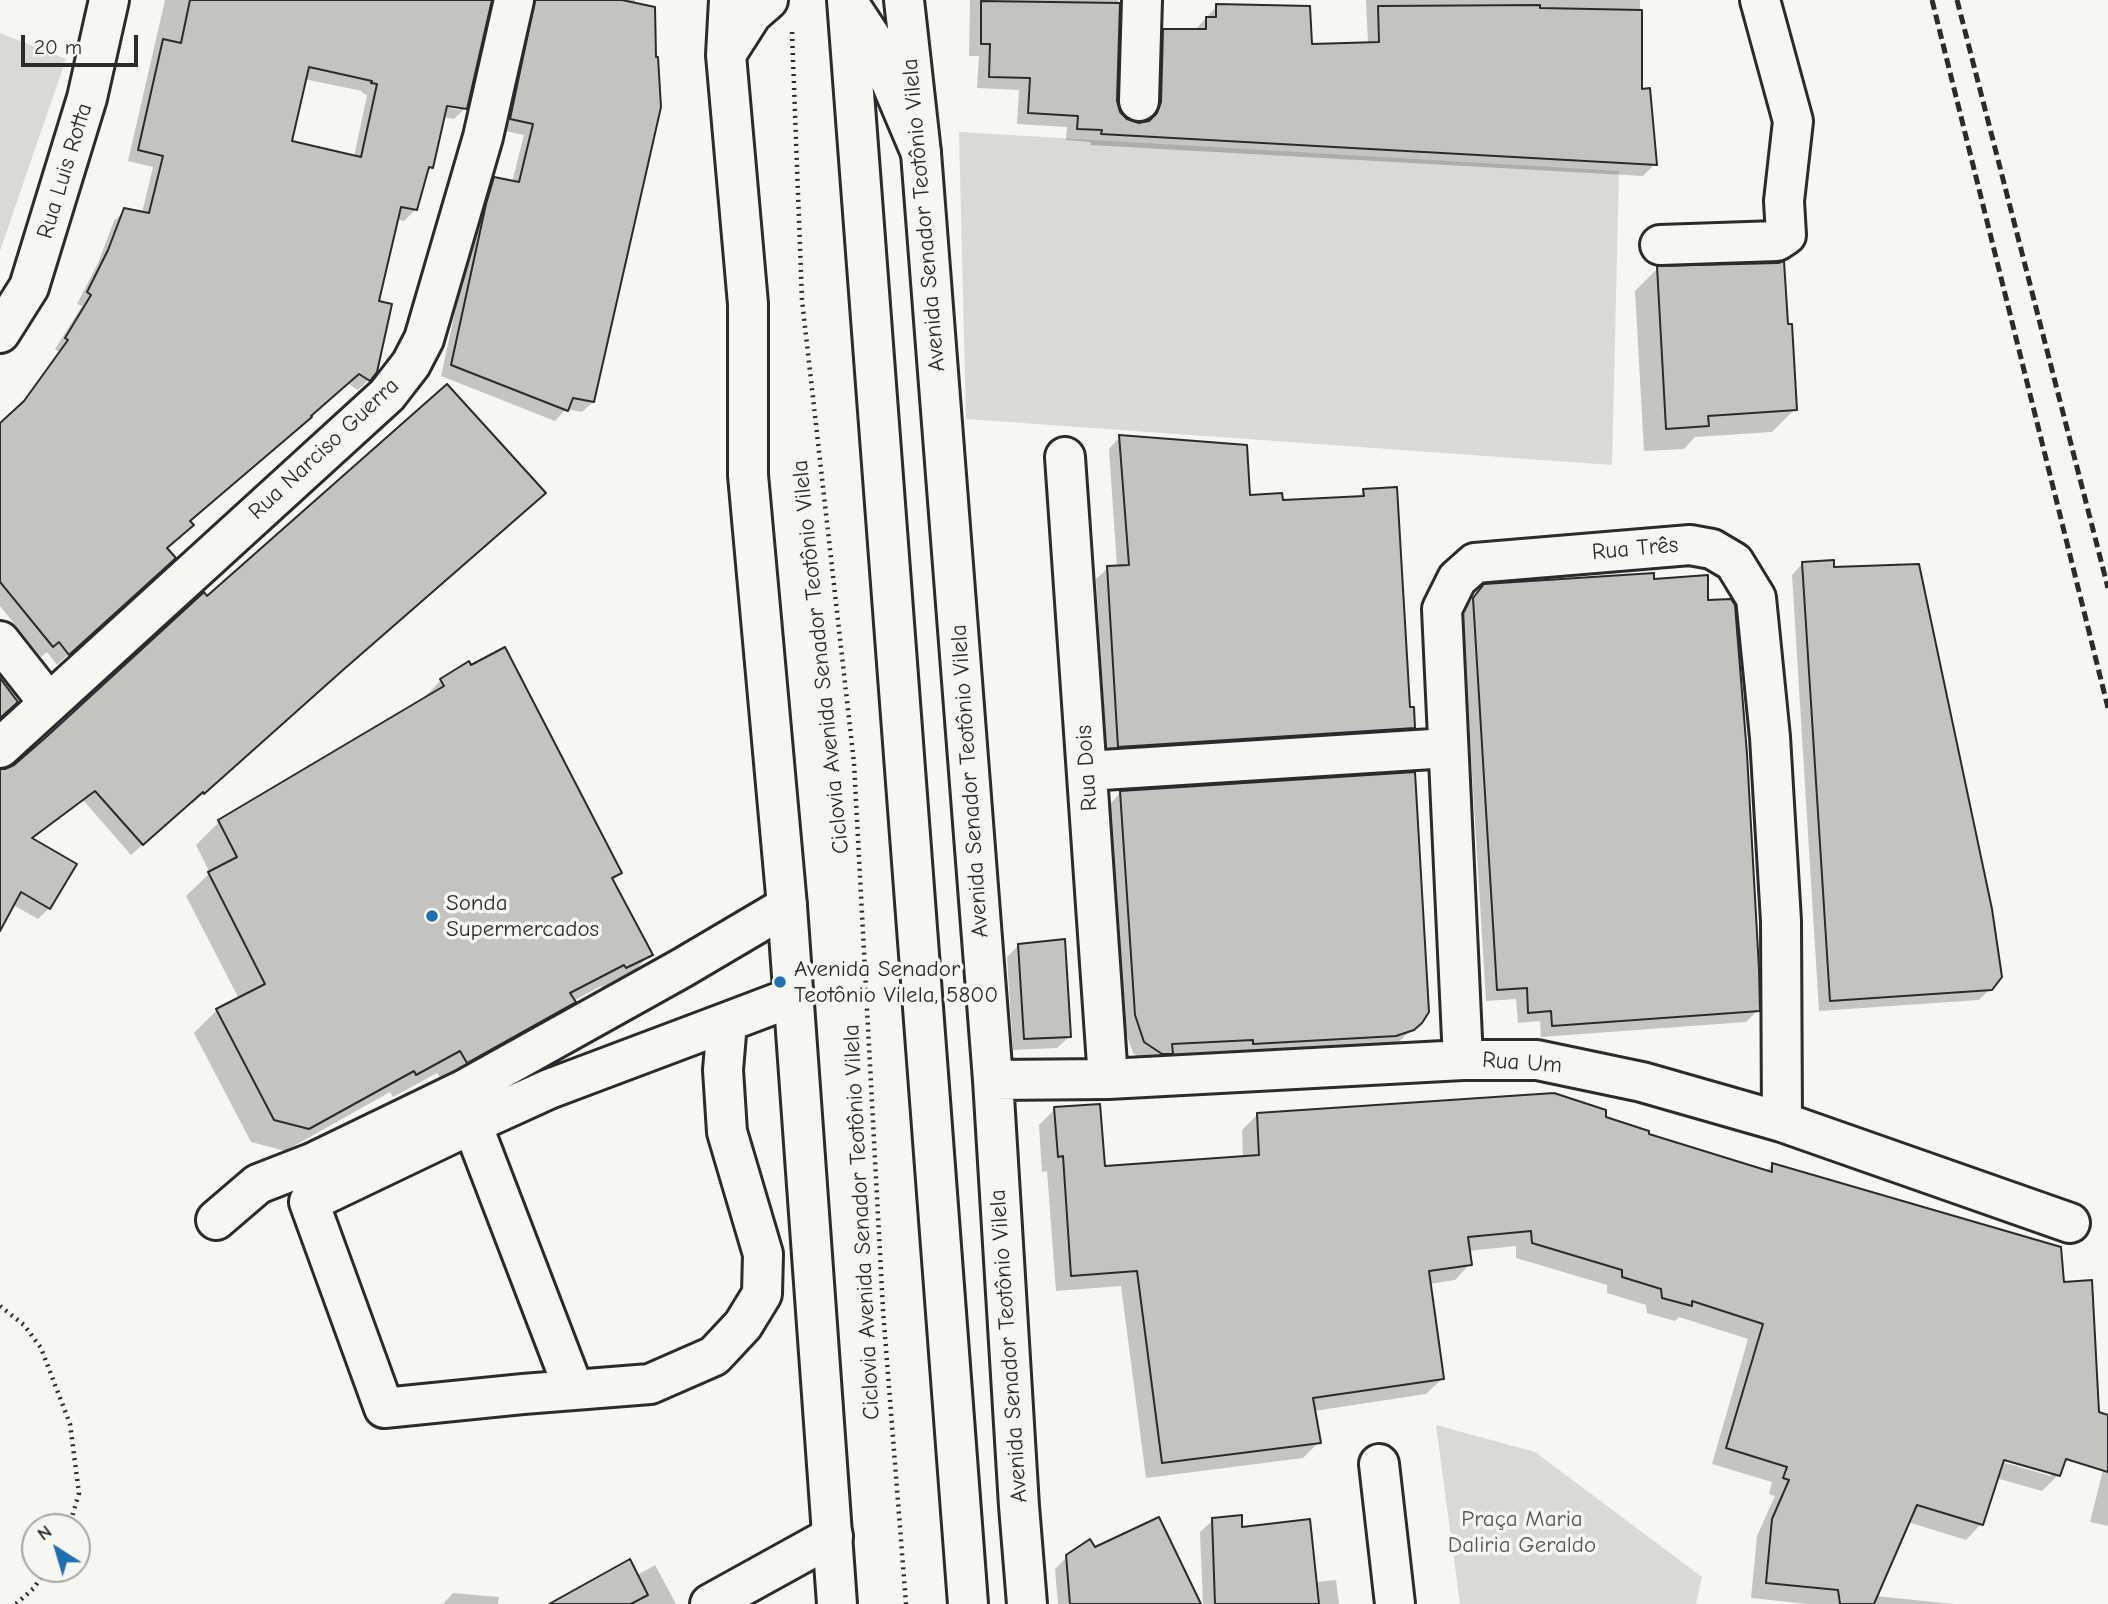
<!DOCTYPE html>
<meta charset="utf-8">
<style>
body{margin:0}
#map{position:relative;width:2108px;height:1604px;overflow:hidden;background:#f6f6f2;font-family:"Comic Neue",sans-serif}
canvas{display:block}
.north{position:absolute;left:21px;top:1513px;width:70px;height:70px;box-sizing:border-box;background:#f6f6f2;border:2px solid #a5a5a2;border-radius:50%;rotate:323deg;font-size:19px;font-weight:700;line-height:28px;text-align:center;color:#2b2b2b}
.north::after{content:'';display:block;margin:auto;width:24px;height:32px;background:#1f6fb2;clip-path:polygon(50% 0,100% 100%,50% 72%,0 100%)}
.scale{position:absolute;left:21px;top:35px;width:117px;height:32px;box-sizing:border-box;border:4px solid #2b2b2b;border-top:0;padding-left:9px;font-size:21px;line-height:24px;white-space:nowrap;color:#2b2b2b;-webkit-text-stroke:5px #f6f6f2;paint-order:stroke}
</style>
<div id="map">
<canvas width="2108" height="1604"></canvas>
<div class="north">N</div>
<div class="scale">20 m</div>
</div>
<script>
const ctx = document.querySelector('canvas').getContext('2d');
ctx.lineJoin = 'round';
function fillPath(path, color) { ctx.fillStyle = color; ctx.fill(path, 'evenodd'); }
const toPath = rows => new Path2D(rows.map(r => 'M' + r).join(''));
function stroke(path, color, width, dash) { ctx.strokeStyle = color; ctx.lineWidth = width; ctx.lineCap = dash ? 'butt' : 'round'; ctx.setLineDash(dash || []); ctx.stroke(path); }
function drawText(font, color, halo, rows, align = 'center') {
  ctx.font = font + ' "Comic Neue",sans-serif'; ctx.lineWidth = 7; ctx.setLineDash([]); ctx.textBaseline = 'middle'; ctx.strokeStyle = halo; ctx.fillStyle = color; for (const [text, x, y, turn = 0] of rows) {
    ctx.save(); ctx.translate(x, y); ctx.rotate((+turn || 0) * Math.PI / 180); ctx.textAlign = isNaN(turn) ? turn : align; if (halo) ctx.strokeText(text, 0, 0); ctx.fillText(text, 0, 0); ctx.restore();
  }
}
fillPath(toPath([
 [0,33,66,59,0,251],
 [959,132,1619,171,1612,465,966,419],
 [1436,1425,1535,1452,1702,1577,1696,1604,1460,1604]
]), '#d9d9d5');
fillPath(toPath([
 [165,0,490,0,465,108,454,119,442,117,431,168,425,174,415,210,404,221,397,219,377,302,369,379,358,390,347,383,189,522,165,548,163,569,57,665,47,652,41,657,0,606,0,425,17,410,59,352,55,349,82,306,77,304,98,263,114,221,125,210,142,213,153,167,128,161],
 [304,79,362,91,362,93,367,95,354,157,290,142],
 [438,106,460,106,460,110],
 [521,0,635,0,593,402,582,412,566,409,555,421,441,376,476,216,484,189,495,178,512,182,524,135,500,130],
 [970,0,1118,0,1115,101,1118,112,1126,121,1139,125,1151,122,1165,107,1163,104,1148,119,1152,43,1164,31,1195,30,1217,6,1310,46,1368,44,1366,0,1640,0,1641,91,1655,164,1643,176,1090,145,1091,142,1066,140,1067,127,1017,124,1019,90,977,88,979,56,969,56],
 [1658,268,1786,326,1795,409,1772,432,1695,437,1684,449,1644,451,1635,291],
 [1120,437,1248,496,1281,502,1357,498,1364,491,1408,709,1414,727,1402,739,1107,758,1096,579,1108,568,1117,567,1109,449],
 [1803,563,1833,569,1991,988,1979,1000,1819,1011,1792,575],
 [1652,581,1706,602,1758,1010,1746,1022,1541,1037,1540,1021,1518,1023,1516,999,1486,1001,1462,611,1485,586],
 [330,680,192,804,191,802,131,855,83,800,31,840,49,908,38,919,13,905,0,927,0,771],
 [441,680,620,873,612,881,651,954,628,977,603,990,601,986,573,1001,551,1025,444,1084,437,1073,393,1097,390,1092,285,1151,251,1142,194,1033,217,1010,239,999,186,896,210,873,196,845,219,822,419,703],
 [1121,792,1425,1016,1400,1041,1383,1047,1242,1055,1242,1051,1170,1054,1160,1064,1150,1065,1133,1053,1124,1027,1110,804],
 [1019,945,1069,1037,1057,1048,1013,1050,1007,957],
 [1055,1109,1103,1168,1243,1158,1242,1130,1258,1114,1604,1118,1647,1135,1765,1172,1772,1165,2058,1475,2042,1491,1996,1478,1981,1524,1966,1540,1908,1522,1875,1596,1954,1604,1808,1604,1751,1598,1757,1536,1775,1496,1769,1494,1772,1482,1712,1464,1748,1339,1679,1317,1675,1321,1647,1313,1646,1305,1607,1293,1607,1285,1516,1258,1516,1246,1468,1251,1470,1264,1455,1280,1429,1284,1442,1379,1426,1394,1314,1411,1319,1442,1303,1458,1146,1478,1121,1286,1056,1291,1047,1171,1042,1172,1039,1125],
 [1996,1456,2051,1472,2051,1476,1995,1460],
 [2108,1450,2108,1526,2090,1522],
 [1213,1520,1241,1529,1315,1582,1336,1580,1339,1604,1203,1604,1200,1532],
 [1094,1550,1199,1604,1058,1604,1055,1569,1067,1557],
 [655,1565,676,1604,562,1604,636,1576],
 [453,1593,499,1597,498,1604,443,1604]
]), '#0003');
const building = toPath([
 [190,0,492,0,467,109,447,106,433,168,429,167,417,210,401,207,379,301,392,304,377,372,370,381,359,374,311,416,312,417,190,521,194,525,167,548,176,558,69,655,59,642,53,647,0,582,0,423,24,401,68,340,65,338,91,295,87,292,108,250,124,208,149,213,163,156,138,150,163,39,181,43,190,0],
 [309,67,372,81,371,83,377,84,361,157,292,141,309,67],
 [535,0,622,0,655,7,656,57,658,57,661,107,594,402,573,398,568,411,451,365,486,204,494,177,519,182,533,124,510,119,535,0],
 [981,1,1120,3,1117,101,1120,112,1127,119,1139,123,1149,121,1157,113,1161,102,1163,29,1206,29,1206,17,1216,17,1216,4,1310,6,1312,44,1379,42,1378,6,1540,5,1540,8,1642,10,1642,89,1650,88,1657,165,1101,134,1102,130,1077,129,1078,116,1028,113,1030,78,989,77,990,44,981,44,981,1],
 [1784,261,1788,324,1792,324,1797,410,1708,416,1709,426,1666,429,1657,266,1778,263,1784,261],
 [447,384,546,493,343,670,204,794,203,792,143,845,95,791,32,838,77,864,50,909,21,892,0,931,0,769,5,769,14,765,44,739,204,592,207,596,447,384],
 [1119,435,1247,445,1250,495,1282,493,1283,500,1364,496,1363,489,1397,487,1410,707,1414,707,1415,728,1118,747,1107,566,1129,565,1119,435],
 [1834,560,1834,567,1919,564,1992,909,2002,977,1992,990,1830,1001,1802,562,1834,560],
 [1654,573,1654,579,1708,575,1708,600,1731,599,1735,605,1747,754,1759,969,1760,1011,1552,1026,1551,1011,1528,1013,1527,988,1497,990,1473,598,1484,584,1654,573],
 [505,647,622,873,612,878,653,955,626,968,624,965,570,993,576,1002,467,1063,460,1051,416,1075,414,1071,309,1129,274,1120,216,1009,265,984,208,872,237,857,218,820,444,686,440,679,469,661,471,665,505,647],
 [0,678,18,702,0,718,0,678],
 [1415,772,1429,1012,1422,1023,1414,1030,1396,1036,1253,1044,1253,1040,1172,1044,1173,1054,1162,1054,1144,1042,1135,1015,1120,791,1415,772],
 [1065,939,1071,1037,1024,1039,1018,944,1065,939],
 [1554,1093,1606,1110,1606,1117,1649,1131,1649,1134,1772,1172,1772,1163,2061,1247,2064,1282,2092,1280,2099,1412,2108,1415,2108,1472,2066,1459,2060,1476,2004,1460,1983,1525,1917,1505,1874,1604,1840,1604,1838,1590,1766,1583,1772,1519,1789,1480,1783,1478,1787,1467,1726,1448,1763,1324,1692,1301,1692,1306,1662,1298,1661,1289,1622,1277,1622,1270,1532,1243,1531,1231,1468,1237,1472,1265,1429,1271,1444,1379,1313,1398,1321,1443,1162,1463,1137,1271,1071,1276,1063,1156,1058,1157,1054,1107,1100,1104,1105,1166,1259,1155,1257,1113,1554,1093],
 [1242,1515,1242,1527,1310,1519,1319,1604,1215,1604,1212,1518,1242,1515],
 [1159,1517,1201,1604,1070,1604,1066,1555,1090,1539,1095,1547,1159,1517],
 [630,1559,648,1595,631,1604,549,1604,630,1559]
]);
fillPath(building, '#c3c3c0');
stroke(building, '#2b2b2b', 2);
const minor = toPath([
 [904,0,921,153,993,1080,1019,1506,1027,1604],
 [1139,101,1142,0],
 [1660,245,1777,241,1786,235,1784,201,1793,121,1760,0],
 [0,333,29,287,87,98,109,0],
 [1065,457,1108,1079],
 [0,641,48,702],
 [0,748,387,395,411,364,424,339,483,137,514,0],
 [1087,771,1448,748],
 [727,1022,723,1070,727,1132,763,1254,762,1294,743,1325,714,1356,650,1384,523,1394,384,1408,309,1202,472,1124,549,1089,727,1022],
 [727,1022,793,997],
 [1463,1060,1442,609,1457,579,1475,563,1690,545,1712,549,1734,562,1756,598,1770,737,1781,921,1782,1122],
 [993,1080,1108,1079,1463,1060,1537,1060,1642,1082,1782,1122,2070,1223],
 [472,1124,574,1390],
 [216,1220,258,1184,312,1163,465,1089,682,968,787,906],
 [1379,1464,1395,1604],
 [710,1604,833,1536]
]);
const major = toPath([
 [729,0,726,55,748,304,748,475,787,906,837,1604],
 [847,0,968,1604],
 [851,7,874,42,921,153],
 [727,53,752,14,768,0]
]);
stroke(minor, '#2b2b2b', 44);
stroke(major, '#2b2b2b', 44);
stroke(toPath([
 [792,32,802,300,854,763,883,1310,906,1604],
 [0,1306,24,1325,41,1348,70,1424,79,1493,69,1527],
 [16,1604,34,1588,46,1569]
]), '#2b2b2b', 4.5, [2, 5]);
stroke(minor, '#f6f6f2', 38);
stroke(major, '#f6f6f2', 38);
stroke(toPath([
 [1932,0,2108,708],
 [1957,0,2108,588]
]), '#2b2b2b', 5, [10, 5]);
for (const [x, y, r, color] of [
 [432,916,7,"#1f6fb2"],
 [780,982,7,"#1f6fb2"]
]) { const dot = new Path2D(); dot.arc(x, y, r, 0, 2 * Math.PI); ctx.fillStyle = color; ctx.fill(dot); stroke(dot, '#f6f6f2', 2.5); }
drawText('23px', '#2b2b2b', '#f6f6f2', [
 ["Rua Luis Rotta",65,171,-73],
 ["Avenida Senador Teotônio Vilela",924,215,-95],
 ["Rua Narciso Guerra",324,449,-43],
 ["Rua Três",1635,549,-5],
 ["Ciclovia Avenida Senador Teotônio Vilela",821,657,-96],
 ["Rua Dois",1087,768,-94],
 ["Avenida Senador Teotônio Vilela",970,781,-94],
 ["Rua Um",1522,1063,4],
 ["Ciclovia Avenida Senador Teotônio Vilela",862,1222,-93],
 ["Avenida Senador Teotônio Vilela",1009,1346,-94]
]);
drawText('23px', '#2b2b2b', '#f6f6f2', [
 ["Sonda",446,903],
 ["Supermercados",446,929],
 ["Avenida Senador",794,969],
 ["Teotônio Vilela, 5800",794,995]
], 'left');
drawText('23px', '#565656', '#f6f6f2', [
 ["Praça Maria",1522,1519],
 ["Daliria Geraldo",1522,1545]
]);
</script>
